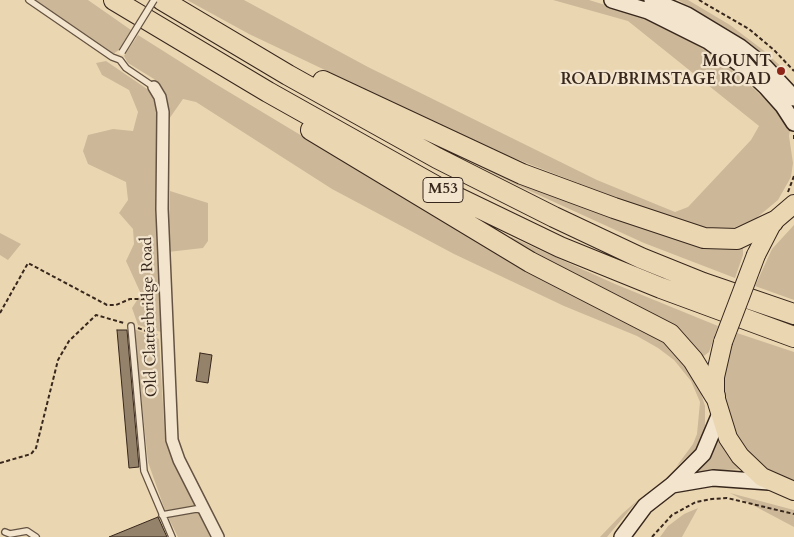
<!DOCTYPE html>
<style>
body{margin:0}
canvas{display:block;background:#ebd6b2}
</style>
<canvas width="794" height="537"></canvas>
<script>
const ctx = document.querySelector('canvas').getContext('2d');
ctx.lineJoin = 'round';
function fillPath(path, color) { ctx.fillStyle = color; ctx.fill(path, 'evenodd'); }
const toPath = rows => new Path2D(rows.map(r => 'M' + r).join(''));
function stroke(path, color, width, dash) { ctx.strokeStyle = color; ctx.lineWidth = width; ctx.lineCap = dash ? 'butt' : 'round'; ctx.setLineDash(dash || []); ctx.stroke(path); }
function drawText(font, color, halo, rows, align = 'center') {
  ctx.font = font + ' Cardo,serif'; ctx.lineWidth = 4.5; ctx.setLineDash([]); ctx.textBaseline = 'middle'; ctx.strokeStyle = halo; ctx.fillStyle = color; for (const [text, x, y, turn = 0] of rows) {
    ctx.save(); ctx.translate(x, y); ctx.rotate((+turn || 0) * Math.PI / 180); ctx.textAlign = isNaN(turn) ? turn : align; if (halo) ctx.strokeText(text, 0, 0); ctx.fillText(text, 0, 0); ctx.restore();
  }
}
fillPath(toPath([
 [34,0,88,0,131,30,119,50,113,54],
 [187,0,244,0,368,67,597,180,675,212,688,207,751,140,759,126,628,21,553,0,589,0,638,15,678,33,731,67,773,107,790,130,789,136,793,163,791,177,778,200,754,220,728,230,700,230,498,152,249,34],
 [678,0,688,0,730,25,763,50,787,72,785,73,776,66,733,32],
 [138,35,214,83,530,273,675,346,700,390,705,406,705,427,698,447,676,467,693,444,697,434,700,402,691,381,674,360,658,348,637,336,564,306,454,254,332,189,196,102,183,99,169,119,166,101,159,86,154,79,128,63,124,56],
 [106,61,150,91,158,111,161,332,138,325,132,308,141,294,126,261,134,244,133,229,119,213,128,200,126,182,88,164,83,151,88,135,113,129,133,131,138,112,129,90,102,75,96,63],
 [460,154,566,197,704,249,743,248,743,255,735,278,644,243,519,186,460,157],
 [170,191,208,203,208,241,203,248,168,252],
 [794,225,794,300,755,286,772,249],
 [0,233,21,244,8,260,0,255],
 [511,237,615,284,718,326,709,352,700,359,509,243],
 [134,329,159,339,165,439,210,537,178,537,166,513,148,462],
 [737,333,794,352,794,484,767,471,747,452,734,430,725,400,724,377,730,352],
 [718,437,742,469,698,472,696,470,714,449],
 [730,493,794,510,794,527],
 [638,500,607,537,600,537,623,513],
 [698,508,682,537,660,537,668,526,684,514]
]), '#ccb898');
const building = toPath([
 [117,330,127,330,139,467,129,468,117,330],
 [200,353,212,355,208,383,196,381,200,353],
 [158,517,167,537,109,537,158,517]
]);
fillPath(building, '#95826a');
stroke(building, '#37271c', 1);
const lane = toPath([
 [29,0,112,57,120,60,126,68,154,87],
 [131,326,144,471,172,537],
 [162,515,196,509,203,510],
 [5,532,10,534,27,531,36,537]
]);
const street = toPath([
 [154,87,160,97,163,112,162,209,172,440,179,460,218,537]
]);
const secondary = toPath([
 [612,0,648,11,708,41,748,70,766,87,783,106,794,123],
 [652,0,687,15,740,47,764,66,794,98],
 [672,485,713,478,769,482],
 [622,537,645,506,672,485,703,454,719,416]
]);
const primary = toPath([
 [756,255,773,222,794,204],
 [723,342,715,377,715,396,728,438,740,456,762,477,794,491]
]);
const highway = toPath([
 [114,0,268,92,448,193,560,247,661,288,794,337],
 [162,0,288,75,437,158,554,217,641,258,703,283,794,314],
 [323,81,522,174,614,208,704,238,737,239,773,222],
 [311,130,530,262,670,334,693,360,715,396]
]);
stroke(lane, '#645342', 8);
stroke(street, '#645342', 14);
stroke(secondary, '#37271c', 18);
stroke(primary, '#37271c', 20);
stroke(highway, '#37271c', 22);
stroke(toPath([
 [699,0,749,29,774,50,794,71],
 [794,135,794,141],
 [788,192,794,176],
 [0,313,28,263,107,305,116,305,130,299,155,299],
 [138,328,157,335],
 [0,463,31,454,36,448,58,360,69,341,96,315,124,323],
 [652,537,672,515,696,502,712,499,727,498,794,514]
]), '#37271c', 2, [4, 2.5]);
stroke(lane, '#f2e4cd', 5.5);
stroke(street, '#f2e4cd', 11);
stroke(secondary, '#f2e4cd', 15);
stroke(primary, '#ebd6b2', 18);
stroke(highway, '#ebd6b2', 20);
const laneBridge = toPath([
 [122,52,154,0]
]);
const primaryBridge = toPath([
 [723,342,756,255]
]);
stroke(laneBridge, '#645342', 8, []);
stroke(primaryBridge, '#37271c', 20, []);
stroke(laneBridge, '#f2e4cd', 5.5);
stroke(primaryBridge, '#ebd6b2', 18);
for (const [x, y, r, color] of [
 [781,71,5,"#8f2418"]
]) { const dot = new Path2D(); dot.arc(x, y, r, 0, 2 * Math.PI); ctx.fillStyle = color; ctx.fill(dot); stroke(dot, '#f2e4cd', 2); }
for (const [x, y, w] of [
 [443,190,40]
]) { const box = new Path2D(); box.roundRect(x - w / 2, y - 12.5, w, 25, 4); ctx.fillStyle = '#f2e4cd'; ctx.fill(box); stroke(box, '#37271c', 1); }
drawText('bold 15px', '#37271c', null, [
 ["M53",443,190]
]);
drawText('bold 16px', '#37271c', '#f2e4cd', [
 ["MOUNT",771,62],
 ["ROAD/BRIMSTAGE ROAD",771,80]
], 'right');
drawText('16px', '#37271c', '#f2e4cd', [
 ["Old Clatterbridge Road",150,317,-92]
]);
</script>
